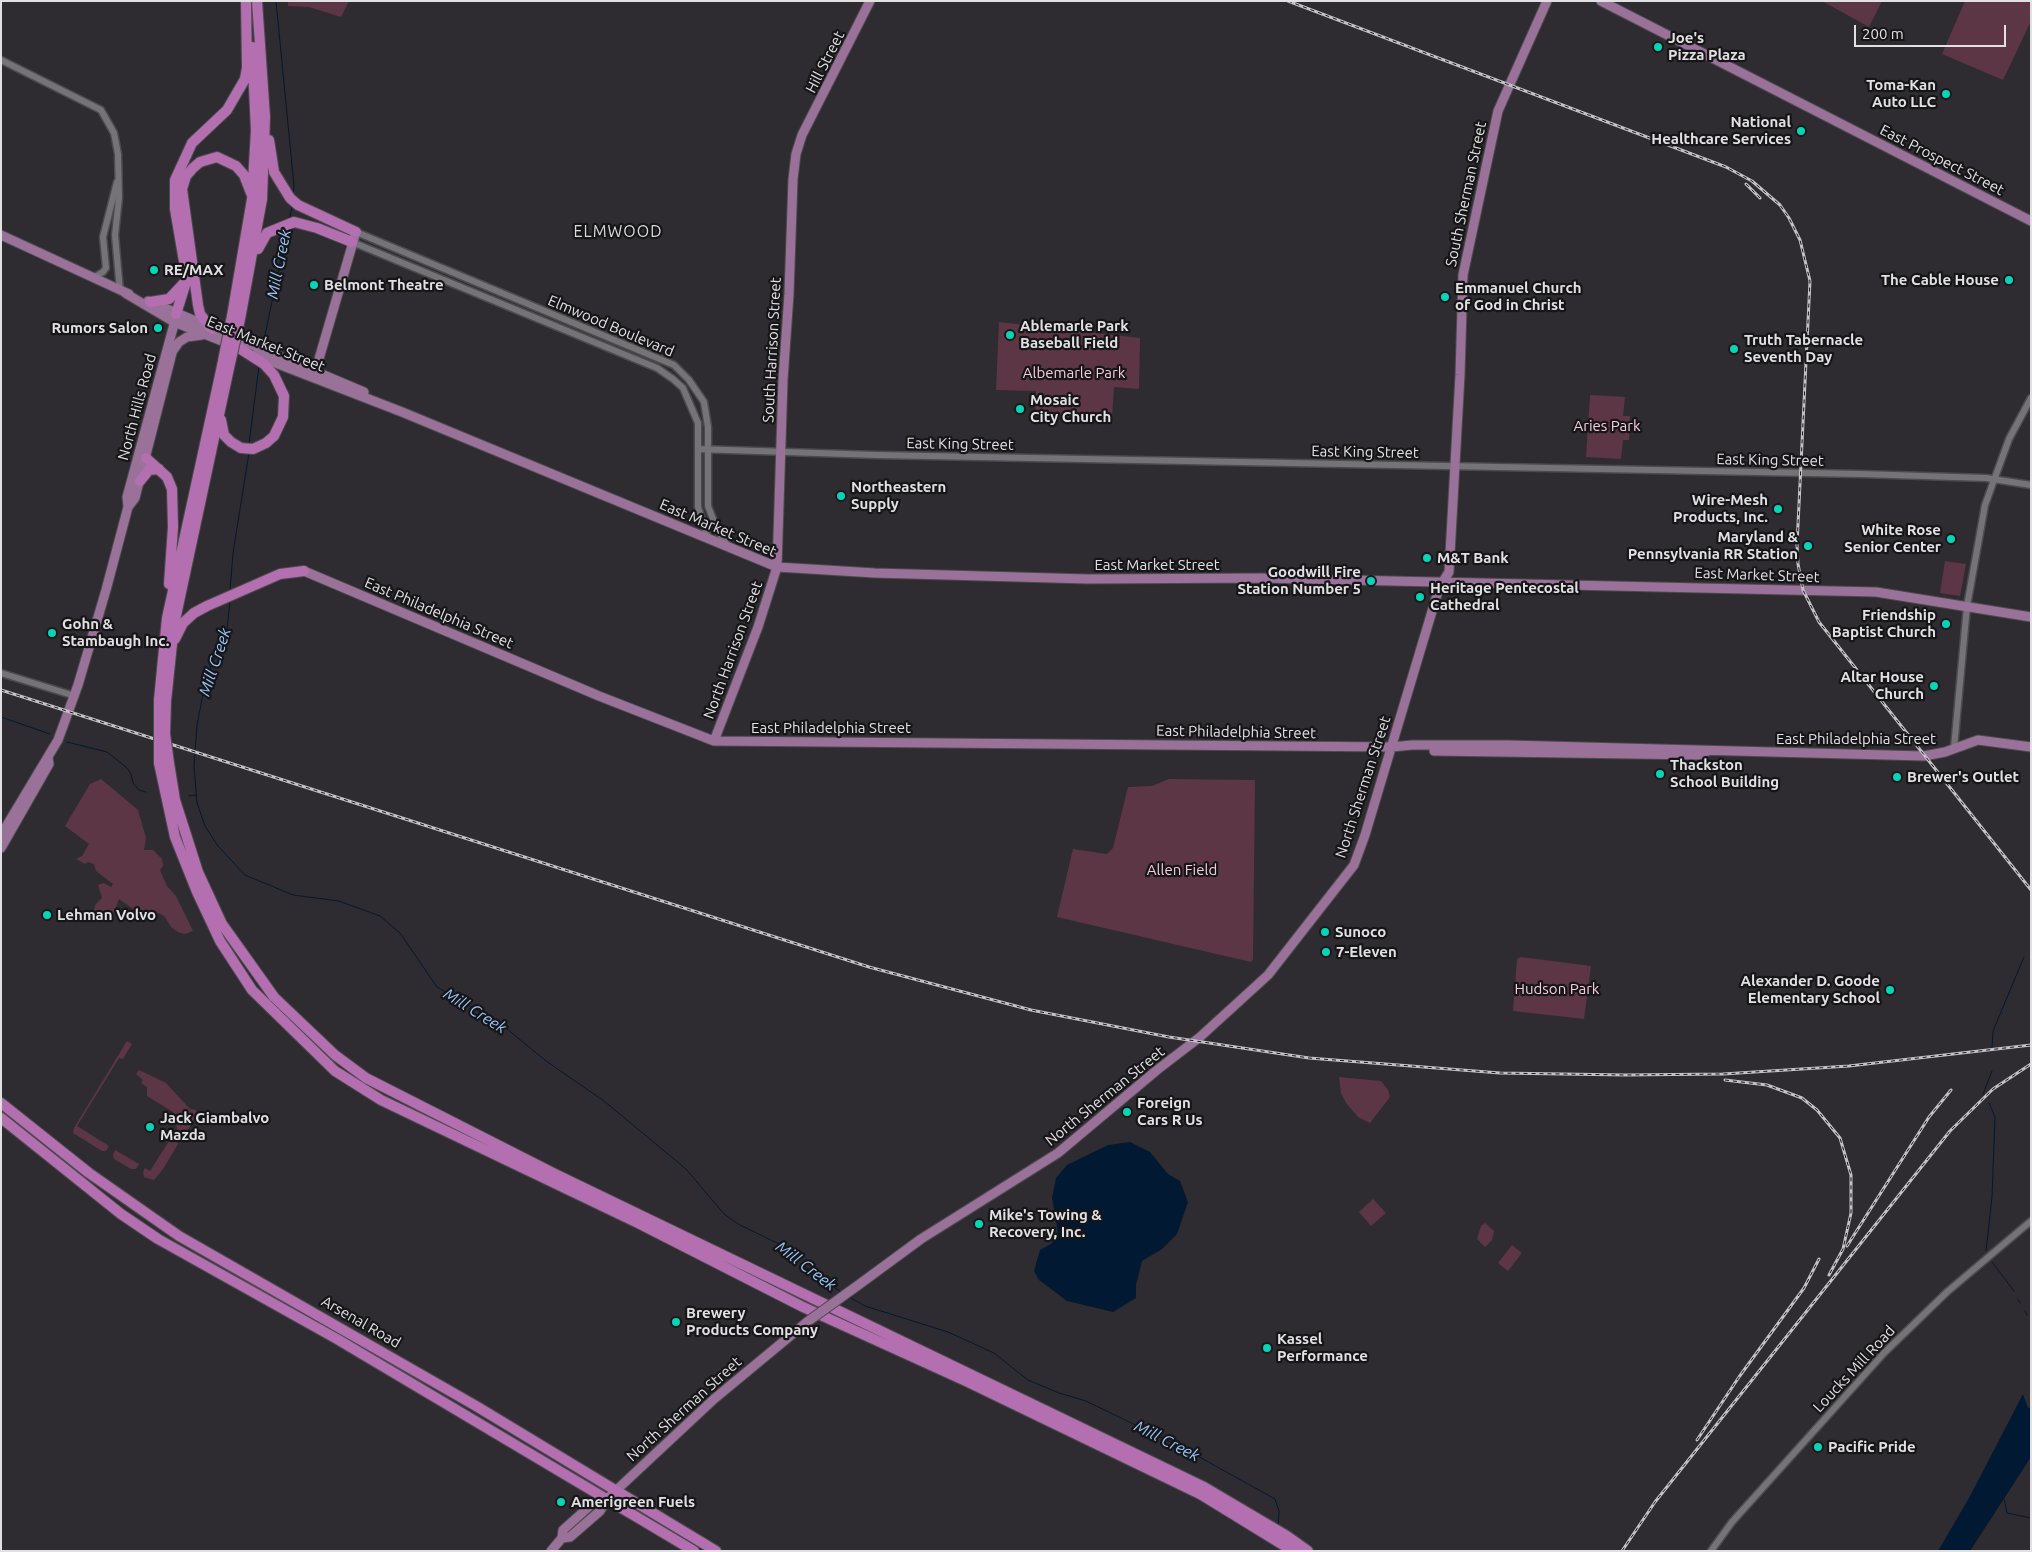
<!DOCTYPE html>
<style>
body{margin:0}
#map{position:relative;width:2032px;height:1552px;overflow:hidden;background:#2e2c30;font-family:Ubuntu,sans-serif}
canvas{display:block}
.frame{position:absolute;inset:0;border:2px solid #e1e0e3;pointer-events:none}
.scale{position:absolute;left:1854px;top:25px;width:152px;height:22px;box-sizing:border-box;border:2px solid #e1e0e3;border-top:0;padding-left:6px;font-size:15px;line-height:18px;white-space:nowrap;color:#e1e0e3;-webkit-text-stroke:4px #161517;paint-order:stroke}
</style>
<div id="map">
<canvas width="2032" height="1552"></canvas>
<div class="frame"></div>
<div class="scale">200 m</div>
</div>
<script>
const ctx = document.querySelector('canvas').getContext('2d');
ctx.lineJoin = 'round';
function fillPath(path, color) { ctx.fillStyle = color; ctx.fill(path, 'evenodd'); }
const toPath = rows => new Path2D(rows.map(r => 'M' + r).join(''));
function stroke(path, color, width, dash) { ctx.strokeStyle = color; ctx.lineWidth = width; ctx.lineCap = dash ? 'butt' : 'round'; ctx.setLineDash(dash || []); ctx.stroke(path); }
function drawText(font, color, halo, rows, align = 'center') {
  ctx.font = font + ' Ubuntu,sans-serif'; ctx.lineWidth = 4.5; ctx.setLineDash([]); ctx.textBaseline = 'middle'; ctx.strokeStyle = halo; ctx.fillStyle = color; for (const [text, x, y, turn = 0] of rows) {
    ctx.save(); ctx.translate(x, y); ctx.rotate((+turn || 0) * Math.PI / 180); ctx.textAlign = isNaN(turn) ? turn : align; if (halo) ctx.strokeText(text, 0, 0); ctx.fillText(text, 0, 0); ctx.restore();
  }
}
fillPath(toPath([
 [288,1,349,1,341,17,309,7,288,6],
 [1822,1,1882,1,1869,27],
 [1965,1,2031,1,2031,21,2003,80,1942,54],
 [999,322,1140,338,1139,389,1114,387,1112,418,1035,416,1036,391,996,390],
 [1590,395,1625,397,1623,416,1630,416,1629,440,1623,440,1621,459,1586,457],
 [1945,561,1966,564,1960,596,1940,593],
 [101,779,138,810,146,838,144,850,153,850,162,859,163,866,160,870,162,875,167,886,176,896,193,931,185,934,178,932,171,927,165,917,159,913,152,916,143,916,119,899,113,915,101,914,93,917,95,905,102,898,98,885,104,883,111,887,113,884,96,871,94,864,88,862,85,864,76,859,82,856,89,844,65,826,90,784],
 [1169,779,1255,780,1253,959,1251,962,1057,917,1073,849,1107,854,1113,848,1128,787,1152,786],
 [1521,957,1591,966,1584,1019,1513,1011,1517,959],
 [127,1041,132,1044,123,1059,119,1058,77,1126,109,1146,106,1151,102,1151,73,1133,74,1128],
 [139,1070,166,1083,190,1109,196,1110,197,1116,185,1134,177,1132,176,1117,173,1112,147,1096,147,1087,141,1083,143,1080,136,1074],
 [1339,1077,1381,1081,1388,1090,1390,1097,1370,1123,1358,1117,1346,1103,1341,1093],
 [171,1138,177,1140,178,1144,163,1169,154,1180,144,1177,143,1172,145,1168,150,1171],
 [115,1150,139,1164,136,1169,131,1169,114,1159,113,1155],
 [1373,1199,1386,1213,1371,1226,1359,1212],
 [1485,1223,1494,1231,1492,1240,1485,1247,1477,1239,1481,1226],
 [1512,1245,1522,1253,1508,1271,1498,1263]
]), '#5d3646');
fillPath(toPath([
 [1130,1142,1150,1152,1168,1174,1180,1181,1188,1202,1177,1234,1162,1249,1142,1261,1136,1285,1136,1298,1113,1312,1067,1301,1039,1280,1034,1271,1040,1250,1051,1244,1058,1233,1052,1198,1056,1178,1067,1165,1108,1145],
 [2023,1394,2028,1408,2031,1407,2031,1457,1970,1551,1938,1551,1969,1498]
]), '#021933');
stroke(toPath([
 [276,1,294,186,293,195],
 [289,220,292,207],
 [263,345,287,229],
 [249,444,259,366],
 [230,590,233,553,249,453],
 [230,601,227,629,206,678,197,725,194,766,197,803,205,826,218,846,245,875,293,895,339,901,380,916,400,933,437,987,501,1024,546,1061,604,1101,686,1169,724,1214,738,1224,781,1245,800,1263,841,1292],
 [1,717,50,734],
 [67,742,107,752,126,767,131,774,133,783,139,790,146,792],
 [189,796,196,795],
 [1992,1047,1993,1031,2024,957],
 [1983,1094,1992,1071],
 [1986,1251,1992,1197,1995,1117,1989,1103],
 [1992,1262,2014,1291],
 [849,1297,865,1306,948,1332,994,1353,1028,1380,1059,1393,1086,1401,1185,1449,1275,1499,1279,1511,1278,1525],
 [2018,1299,2020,1303],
 [2025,1311,2027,1315],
 [2004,1499,2007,1513,2031,1518]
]), '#021933', 1);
const minor = toPath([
 [1,60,101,110,114,133,118,154,119,198,115,235,120,291],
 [356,232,674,365,689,380,704,402,708,427,708,506,718,532,729,547],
 [352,242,657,368,673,379,683,388,698,423,698,507,708,538],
 [93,278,103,272,106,268,103,237,117,182],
 [698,449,876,455,1861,474,1986,478,2031,485],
 [1,673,75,696],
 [1954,748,1967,606,1985,505,2009,439,2031,398],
 [1711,1551,1732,1522,1884,1353,1947,1292,2031,1221]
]);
const major = toPath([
 [1601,1,2031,221],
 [1,235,129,294],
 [125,293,174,322,232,345],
 [148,301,364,392],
 [172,352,179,342,187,337,202,335],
 [255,355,402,412,777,567,875,573,1088,579,1261,578,1876,592,2031,617],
 [314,376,356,232],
 [128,507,135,498,172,353],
 [304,571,599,696,714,741,1392,747,1412,745,1508,745,1924,756,1945,752,1978,740,2031,747],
 [714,741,758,627,777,567,783,380,789,294,793,179,796,154,802,135,870,1],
 [1434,751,1699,755,1708,751],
 [1,835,58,740,78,685,106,590,128,507,127,497,176,317],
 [1,848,49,764,48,757],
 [857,1286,921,1239,1058,1153,1157,1070,1200,1037,1268,975,1354,865,1365,835,1439,588,1449,572,1460,375,1463,275,1498,111,1547,1],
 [562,1538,570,1537,600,1511,608,1498,714,1399,807,1322],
 [551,1551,562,1538,563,1530,592,1504,608,1498]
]);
const highway = toPath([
 [269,140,274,172,290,198,298,205,356,232],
 [258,249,267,233,294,222,317,228,352,242],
 [150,302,169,299,185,282],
 [176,314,187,279,175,209,175,180,192,143,227,110,245,79,247,68,246,1],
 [232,316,252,199,256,130,252,47],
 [240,319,262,199,265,117,257,1],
 [212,329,200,314,198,305,182,189,186,176,193,168,200,162,217,157,236,166,244,175,251,193],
 [221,420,224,435,231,442,241,448,253,449,266,443,274,436,283,417,284,396,274,375,264,364,239,348],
 [146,458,167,477,172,489,173,527,169,584],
 [140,481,149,470,159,469],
 [175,639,183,623,194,613,207,606,280,574,304,571],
 [159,700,167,618,222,366],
 [166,701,174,625,229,368],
 [159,763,175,837,197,892,220,941,252,990,335,1071,381,1100,638,1223,803,1307,968,1382,1200,1494,1293,1551],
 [169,763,175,800,198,872,222,924,274,997,335,1055,366,1078,555,1174,1204,1487,1287,1536,1308,1551],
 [1,1103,89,1173,179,1236,476,1406,716,1551],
 [1,1118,121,1214,158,1239,337,1339,694,1551]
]);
stroke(minor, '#4b4a4d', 9);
stroke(major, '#4b4a4d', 11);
stroke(highway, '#4b4a4d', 12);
stroke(minor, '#757377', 6);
stroke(major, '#9a7199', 9);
stroke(highway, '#b36fb0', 10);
const rail = toPath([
 [1288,1,1726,167,1752,181,1780,205,1789,218,1800,240,1810,281,1797,545,1798,564,1803,590,1819,622,2031,890],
 [1746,184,1760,198],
 [1,690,869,967,1031,1010,1169,1037,1309,1058,1500,1073,1625,1075,1723,1074,1849,1066,2031,1045],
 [1725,1080,1767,1085,1802,1098,1817,1110,1840,1138,1851,1175,1851,1213,1843,1249,1829,1275],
 [1847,1246,1929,1117,1951,1090],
 [1697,1440,1739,1377,1804,1288,1819,1259],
 [1622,1551,1655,1502,1950,1131,1993,1089,2031,1064]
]);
stroke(rail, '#c3c2c5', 3);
stroke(rail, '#161517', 1, [4]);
const majorBridge = toPath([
 [807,1322,857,1286]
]);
const highwayBridge = toPath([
 [222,366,232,316],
 [229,368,240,319],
 [159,700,159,763],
 [166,701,165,734,169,763]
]);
stroke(majorBridge, '#4b4a4d', 11, []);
stroke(highwayBridge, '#4b4a4d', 12, []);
stroke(majorBridge, '#9a7199', 9);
stroke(highwayBridge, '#b36fb0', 10);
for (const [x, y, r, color] of [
 [1658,47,5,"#04d5b6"],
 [1946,94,5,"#04d5b6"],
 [1801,131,5,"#04d5b6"],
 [154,270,5,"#04d5b6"],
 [2009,280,5,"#04d5b6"],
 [314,285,5,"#04d5b6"],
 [1445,297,5,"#04d5b6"],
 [158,328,5,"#04d5b6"],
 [1010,335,5,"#04d5b6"],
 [1734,349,5,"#04d5b6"],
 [1020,409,5,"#04d5b6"],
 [841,496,5,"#04d5b6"],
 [1778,509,5,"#04d5b6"],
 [1951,539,5,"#04d5b6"],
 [1808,546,5,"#04d5b6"],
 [1427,558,5,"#04d5b6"],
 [1371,581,5,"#04d5b6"],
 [1420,597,5,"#04d5b6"],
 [1946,624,5,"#04d5b6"],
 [52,633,5,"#04d5b6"],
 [1934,686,5,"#04d5b6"],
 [1660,774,5,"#04d5b6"],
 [1897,777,5,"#04d5b6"],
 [47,915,5,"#04d5b6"],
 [1325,932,5,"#04d5b6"],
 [1326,952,5,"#04d5b6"],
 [1890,990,5,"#04d5b6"],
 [1127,1112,5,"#04d5b6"],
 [150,1127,5,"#04d5b6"],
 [979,1224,5,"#04d5b6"],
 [676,1322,5,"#04d5b6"],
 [1267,1348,5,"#04d5b6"],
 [1818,1447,5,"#04d5b6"],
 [561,1502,5,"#04d5b6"]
]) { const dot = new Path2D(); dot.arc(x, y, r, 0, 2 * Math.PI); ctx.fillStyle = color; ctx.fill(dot); stroke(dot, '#161517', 2); }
drawText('bold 15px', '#e1e0e3', '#161517', [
 ["Joe's",1668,38],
 ["Pizza Plaza",1668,55],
 ["Toma-Kan",1936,85,"right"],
 ["Auto LLC",1936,102,"right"],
 ["National",1791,122,"right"],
 ["Healthcare Services",1791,139,"right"],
 ["RE/MAX",164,270],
 ["The Cable House",1999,280,"right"],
 ["Belmont Theatre",324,285],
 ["Emmanuel Church",1455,288],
 ["of God in Christ",1455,305],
 ["Ablemarle Park",1020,326],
 ["Baseball Field",1020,343],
 ["Rumors Salon",148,328,"right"],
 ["Truth Tabernacle",1744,340],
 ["Seventh Day",1744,357],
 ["Mosaic",1030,400],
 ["City Church",1030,417],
 ["Northeastern",851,487],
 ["Supply",851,504],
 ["Wire-Mesh",1768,500,"right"],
 ["Products, Inc.",1768,517,"right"],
 ["White Rose",1941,530,"right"],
 ["Senior Center",1941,547,"right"],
 ["Maryland &",1798,537,"right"],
 ["Pennsylvania RR Station",1798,554,"right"],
 ["M&T Bank",1437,558],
 ["Goodwill Fire",1361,572,"right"],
 ["Station Number 5",1361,589,"right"],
 ["Heritage Pentecostal",1430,588],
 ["Cathedral",1430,605],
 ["Friendship",1936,615,"right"],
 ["Baptist Church",1936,632,"right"],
 ["Gohn &",62,624],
 ["Stambaugh Inc.",62,641],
 ["Altar House",1924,677,"right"],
 ["Church",1924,694,"right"],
 ["Thackston",1670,765],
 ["School Building",1670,782],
 ["Brewer's Outlet",1907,777],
 ["Lehman Volvo",57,915],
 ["Sunoco",1335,932],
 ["7-Eleven",1336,952],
 ["Alexander D. Goode",1880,981,"right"],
 ["Elementary School",1880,998,"right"],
 ["Foreign",1137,1103],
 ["Cars R Us",1137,1120],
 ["Jack Giambalvo",160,1118],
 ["Mazda",160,1135],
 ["Mike's Towing &",989,1215],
 ["Recovery, Inc.",989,1232],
 ["Brewery",686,1313],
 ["Products Company",686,1330],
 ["Kassel",1277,1339],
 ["Performance",1277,1356],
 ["Pacific Pride",1828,1447],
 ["Amerigreen Fuels",571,1502]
], 'left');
drawText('15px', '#e1e0e3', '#161517', [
 ["Hill Street",825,62,-63],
 ["East Prospect Street",1942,160,27],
 ["South Sherman Street",1466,194,-78],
 ["Elmwood Boulevard",611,326,23],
 ["East Market Street",266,344,22],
 ["South Harrison Street",772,350,-87],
 ["North Hills Road",137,407,-75],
 ["East King Street",960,444,1],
 ["East King Street",1365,452,1],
 ["East King Street",1770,460,1],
 ["East Market Street",718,528,23],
 ["East Market Street",1157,565],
 ["East Market Street",1757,575,2],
 ["East Philadelphia Street",439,613,23],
 ["North Harrison Street",733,650,-70],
 ["East Philadelphia Street",831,728],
 ["East Philadelphia Street",1236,732,1],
 ["East Philadelphia Street",1856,739],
 ["North Sherman Street",1363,787,-72],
 ["North Sherman Street",1105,1096,-39],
 ["Arsenal Road",361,1322,30],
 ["Loucks Mill Road",1854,1369,-47],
 ["North Sherman Street",684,1409,-42]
]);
drawText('15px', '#f7ccdc', '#161517', [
 ["Albemarle Park",1074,373],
 ["Aries Park",1607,426],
 ["Allen Field",1182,870],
 ["Hudson Park",1557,989]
]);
ctx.letterSpacing = '1px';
drawText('16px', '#dad9de', '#161517', [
 ["ELMWOOD",618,232]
]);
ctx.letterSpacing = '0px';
drawText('italic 16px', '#98c5fa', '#161517', [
 ["Mill Creek",279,264,-79],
 ["Mill Creek",215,662,-72],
 ["Mill Creek",475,1011,32],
 ["Mill Creek",806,1266,37],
 ["Mill Creek",1167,1441,27]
]);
</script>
